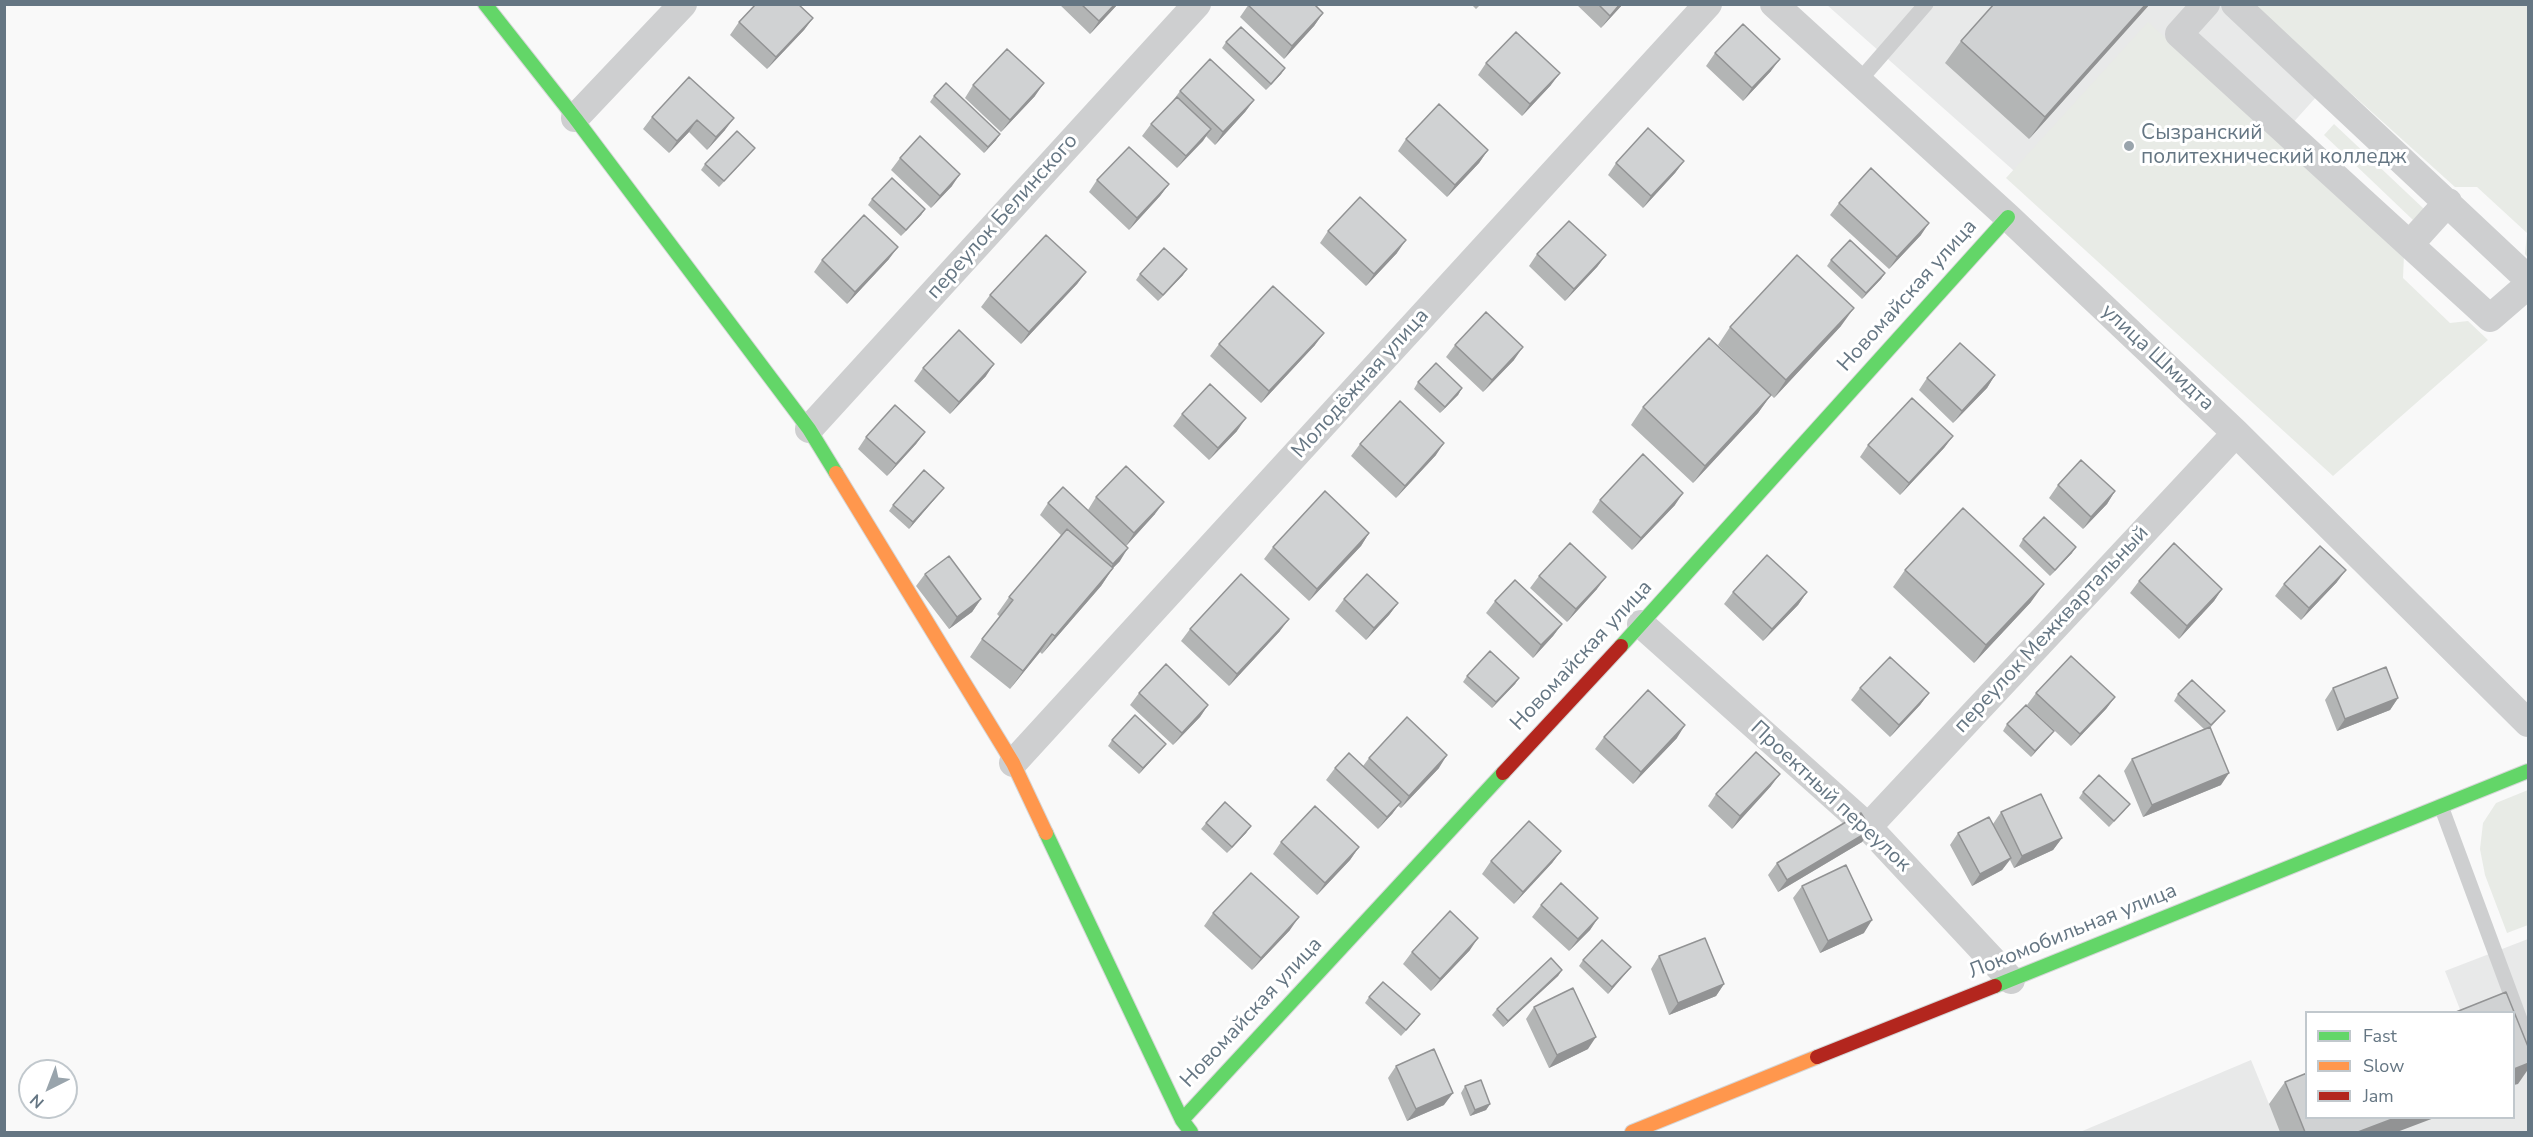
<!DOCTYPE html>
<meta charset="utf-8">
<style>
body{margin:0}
#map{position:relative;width:2533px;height:1137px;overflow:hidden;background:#f9f9f9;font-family:"Nunito Sans",sans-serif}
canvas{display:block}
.frame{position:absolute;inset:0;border:6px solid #657683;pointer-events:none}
.legend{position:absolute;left:2305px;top:1011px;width:210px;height:108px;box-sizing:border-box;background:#fff;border:2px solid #c1c8cd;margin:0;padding:8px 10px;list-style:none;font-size:18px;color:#657683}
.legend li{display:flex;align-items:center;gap:12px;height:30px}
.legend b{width:30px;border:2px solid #c1c8cd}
.north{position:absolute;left:18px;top:1059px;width:60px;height:60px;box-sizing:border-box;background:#fff;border:2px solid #c1c8cd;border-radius:50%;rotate:222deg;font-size:16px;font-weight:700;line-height:24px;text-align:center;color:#657683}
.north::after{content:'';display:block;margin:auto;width:21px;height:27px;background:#99a4ac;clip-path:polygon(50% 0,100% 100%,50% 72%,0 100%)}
</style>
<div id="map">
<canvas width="2533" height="1137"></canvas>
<div class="frame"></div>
<ul class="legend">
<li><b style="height:8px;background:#63d668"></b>Fast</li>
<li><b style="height:8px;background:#ff974d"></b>Slow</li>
<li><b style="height:8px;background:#b3261e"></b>Jam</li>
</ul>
<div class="north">N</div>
</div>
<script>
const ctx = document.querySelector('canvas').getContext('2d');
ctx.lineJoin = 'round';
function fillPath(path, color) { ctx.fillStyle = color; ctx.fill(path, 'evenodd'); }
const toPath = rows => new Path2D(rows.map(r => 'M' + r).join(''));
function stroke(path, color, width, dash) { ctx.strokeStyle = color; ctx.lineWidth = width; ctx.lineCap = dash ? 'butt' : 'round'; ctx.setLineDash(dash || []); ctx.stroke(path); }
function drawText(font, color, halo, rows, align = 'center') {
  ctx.font = font + ' "Nunito Sans",sans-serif'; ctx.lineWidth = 6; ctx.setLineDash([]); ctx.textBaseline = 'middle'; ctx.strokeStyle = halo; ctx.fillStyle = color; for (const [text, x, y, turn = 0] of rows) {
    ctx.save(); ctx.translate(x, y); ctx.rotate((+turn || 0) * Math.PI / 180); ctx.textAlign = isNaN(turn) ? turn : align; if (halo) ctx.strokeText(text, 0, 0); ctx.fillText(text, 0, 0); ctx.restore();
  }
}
fillPath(toPath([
 [1827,5,2399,5,2145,287],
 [2528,939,2528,1132,2080,1132,2251,1060,2269,1104,2306,1089,2306,1118,2514,1118,2514,1012,2461,1012,2445,971]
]), '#e8e9e9');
fillPath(toPath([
 [2253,5,2528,5,2528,258,2525,254,2527,233,2477,187,2455,187],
 [2148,22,2404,255,2403,278,2450,323,2468,321,2488,340,2333,476,2006,178],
 [2334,124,2424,209,2413,220,2324,135],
 [2528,790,2528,925,2507,933,2485,875,2480,849,2483,823,2496,803]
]), '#e8ebe6');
const fast = toPath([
 [485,4,575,118,809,429,836,473],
 [1621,646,2008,217],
 [1046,833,1182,1120,1191,1132],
 [1995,986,2528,771],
 [1182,1120,1503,773]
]);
const slow = toPath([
 [836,473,1013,763,1046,833],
 [1632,1132,1817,1057]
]);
const jam = toPath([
 [1503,773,1621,646],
 [1817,1057,1995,986]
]);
stroke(fast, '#d5d6d7', 16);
stroke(slow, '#d5d6d7', 16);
stroke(jam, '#d5d6d7', 16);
stroke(toPath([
 [1859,81,1926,4],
 [2441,806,2528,1041]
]), '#cecfd0', 15);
stroke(toPath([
 [1774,4,2008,217,2236,433,2528,723],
 [2206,4,2179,34,2490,318,2528,285],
 [2235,4,2528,279],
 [575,118,683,4],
 [2410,244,2448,202],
 [809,429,1197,4],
 [1641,624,1868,827,2011,980],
 [1013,763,1708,4],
 [1868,827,2236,433]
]), '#cecfd0', 28);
stroke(fast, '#63d668', 14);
stroke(slow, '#ff974d', 14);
stroke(jam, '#b3261e', 14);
fillPath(toPath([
 [1059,4,1118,4,1090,34],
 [1249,4,1323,13,1314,26,1284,59,1240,17],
 [1471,4,1481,4,1476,9],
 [1576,4,1623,4,1601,28],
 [2150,4,2029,139,1945,63,1961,41],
 [813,18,804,30,767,69,730,35,739,22],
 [1226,42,1285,68,1281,74,1266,90,1222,48],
 [1715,53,1771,71,1743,101,1706,66],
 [1486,63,1551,85,1522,116,1478,75],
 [689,77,725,130,707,150,689,132,669,153,643,129,652,117],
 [973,85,1035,96,1001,132,965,98],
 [1180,91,1254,100,1245,112,1215,145,1206,136,1177,168,1142,136,1151,124,1172,102],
 [934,96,996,140,984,153,930,102],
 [1406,139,1488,150,1479,163,1447,197,1398,151],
 [750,154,719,187,701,170,705,164],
 [900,158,952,186,931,208,891,170],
 [1684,161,1675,173,1643,208,1608,175,1616,163],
 [1097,180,1169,184,1160,196,1129,230,1089,192],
 [872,199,925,209,921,215,901,236,868,205],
 [1839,203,1921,235,1889,269,1830,215],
 [1328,231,1397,253,1366,286,1320,243],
 [1537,254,1606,255,1597,267,1565,301,1529,266],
 [889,259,847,304,814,272,822,260],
 [1831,260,1885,273,1881,279,1862,299,1827,266],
 [1086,272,1077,284,1021,344,981,307,990,295],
 [1140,274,1183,275,1158,301,1136,280],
 [1841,326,1774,398,1718,345,1730,327],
 [1219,344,1315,345,1261,403,1210,356],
 [1455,345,1514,360,1483,392,1446,357],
 [923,368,986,376,950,414,914,381],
 [1995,375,1987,388,1953,423,1919,390,1927,378],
 [1418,382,1462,388,1458,395,1440,413,1414,389],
 [1771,395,1758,413,1693,483,1631,425,1643,407],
 [1182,414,1237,431,1209,460,1173,426],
 [925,432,916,444,887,476,858,449,866,437],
 [1953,436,1944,448,1900,495,1860,457,1868,445],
 [1360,444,1436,455,1396,498,1351,456],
 [2058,485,2115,491,2107,504,2083,529,2049,498],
 [939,494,909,529,889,511,893,505],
 [1096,497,1155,514,1126,546,1088,510],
 [1600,500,1675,505,1632,550,1592,512],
 [1048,503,1120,561,1113,568,1101,586,1042,654,1040,652,1010,689,970,657,982,639,1000,617,997,614,1009,597,1061,535,1040,515],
 [1369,533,1361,546,1309,601,1264,559,1273,547],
 [2023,539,2072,553,2050,576,2019,546],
 [1905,570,2031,602,1974,663,1893,587],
 [925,574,981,599,972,612,949,629,916,586],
 [1539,576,1597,589,1567,622,1530,588],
 [2139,581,2222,589,2214,601,2179,639,2130,593],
 [2337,582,2301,620,2275,596,2284,584],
 [1733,592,1807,592,1798,605,1763,641,1724,604],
 [1344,599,1398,603,1389,615,1366,640,1335,611],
 [1495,601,1562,624,1553,636,1533,658,1486,613],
 [1190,629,1280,631,1229,686,1181,641],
 [1467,676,1519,678,1515,684,1492,708,1463,682],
 [1860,688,1929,693,1920,705,1890,737,1851,700],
 [2333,688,2398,698,2390,710,2337,731,2325,700],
 [1139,693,1208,705,1200,717,1173,745,1130,705],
 [2036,693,2115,697,2106,709,2071,746,2027,705],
 [2178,694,2225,711,2210,728,2221,785,2143,817,2124,771,2132,759,2204,729,2174,701],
 [2007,724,2049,737,2031,757,2003,731],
 [1604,737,1677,738,1633,784,1595,749],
 [1112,740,1161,750,1139,774,1108,746],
 [1369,758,1439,768,1401,808,1398,806,1392,814,1378,829,1326,780,1335,768,1363,766],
 [1771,786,1732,829,1708,806,1716,794],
 [2083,792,2125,810,2109,827,2079,798],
 [2001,812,2062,838,2053,850,2014,868,2010,860,2002,870,1972,886,1950,845,1958,833,1993,824],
 [1206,823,1251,826,1246,833,1227,853,1201,829],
 [1871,830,1862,842,1778,892,1768,875,1777,863],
 [1281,842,1359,847,1350,860,1317,895,1273,854],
 [1561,851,1552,863,1514,904,1482,874,1491,861],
 [1802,886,1864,933,1820,953,1793,898],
 [1541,905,1598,918,1590,930,1569,951,1532,917],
 [1213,913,1290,930,1252,970,1204,926],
 [1470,950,1431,991,1403,964,1412,952],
 [1659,956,1724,984,1716,996,1669,1015,1651,969],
 [1583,960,1626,973,1608,994,1579,966],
 [1562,970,1558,976,1503,1027,1492,1015,1497,1009],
 [1369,997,1415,1021,1401,1036,1365,1003],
 [1534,1007,1588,1049,1549,1068,1526,1019],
 [1396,1066,1444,1105,1407,1121,1388,1078],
 [2285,1082,2397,1132,2280,1132,2269,1104],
 [1465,1086,1490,1104,1486,1110,1470,1116,1461,1093]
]), '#b3b5b5');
fillPath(toPath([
 [1115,4,1118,4,1090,34,1099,21],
 [1620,4,1623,4,1601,28,1610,16],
 [2146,4,2150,4,2029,139,2045,117],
 [1323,13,1314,26,1284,59,1292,46],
 [813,18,804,30,767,69,776,57],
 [1780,59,1771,71,1743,101,1752,88],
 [1285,68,1281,74,1266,90,1271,84],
 [1560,73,1551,85,1522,116,1530,104],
 [1044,83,1035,96,1001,132,1010,120],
 [1254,100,1245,112,1215,145,1223,132],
 [734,118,725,130,707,150,716,137],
 [697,120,689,132,669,153,677,141],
 [1211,129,1203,141,1177,168,1186,156],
 [1000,134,996,140,984,153,988,147],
 [1488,150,1479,163,1447,197,1455,185],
 [1684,161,1675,173,1643,208,1651,196],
 [960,174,952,186,931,208,940,196],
 [1169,184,1160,196,1129,230,1137,218],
 [925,209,921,215,901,236,906,230],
 [1929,223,1921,235,1889,269,1897,257],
 [1406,240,1397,253,1366,286,1374,274],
 [898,247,889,259,847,304,855,292],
 [1606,255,1597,267,1565,301,1574,289],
 [1187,269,1183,275,1158,301,1163,295],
 [1086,272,1077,284,1021,344,1029,332],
 [1885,273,1881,279,1862,299,1866,293],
 [1854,308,1841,326,1774,398,1786,380],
 [1324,333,1315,345,1261,403,1269,391],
 [1523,347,1514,360,1483,392,1492,380],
 [994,364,986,376,950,414,959,402],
 [1995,375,1987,388,1953,423,1962,411],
 [1462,388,1458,395,1440,413,1445,407],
 [1771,395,1758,413,1693,483,1705,466],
 [1246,418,1237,431,1209,460,1218,448],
 [925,432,916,444,887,476,896,464],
 [1953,436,1944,448,1900,495,1909,483],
 [1444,443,1436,455,1396,498,1405,486],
 [944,488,939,494,909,529,913,522],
 [2115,491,2107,504,2083,529,2091,517],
 [1683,493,1675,505,1632,550,1641,538],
 [1164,502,1155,514,1126,546,1134,533],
 [1369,533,1361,546,1309,601,1317,589],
 [2076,547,2072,553,2050,576,2055,570],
 [1128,548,1120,561,1105,576,1113,564],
 [1113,568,1101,586,1042,654,1055,636],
 [2346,570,2337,582,2301,620,2309,608],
 [1606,577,1597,589,1567,622,1576,609],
 [2044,584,2031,602,1974,663,1986,645],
 [2222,589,2214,601,2179,639,2187,626],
 [1807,592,1798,605,1763,641,1772,629],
 [981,599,972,612,949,629,957,617],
 [1398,603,1389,615,1366,640,1374,628],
 [1289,619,1280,631,1229,686,1237,674],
 [1562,624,1553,636,1533,658,1541,645],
 [1052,634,1040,652,1010,689,1023,671],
 [1519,678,1515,684,1492,708,1496,702],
 [1929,693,1920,705,1890,737,1899,725],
 [2115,697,2106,709,2071,746,2080,734],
 [2398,698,2390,710,2337,731,2345,719],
 [1208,705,1200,717,1173,745,1182,733],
 [1685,725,1677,738,1633,784,1641,772],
 [2054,731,2049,737,2031,757,2035,751],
 [1166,744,1161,750,1139,774,1143,768],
 [1447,755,1439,768,1401,808,1409,796],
 [2229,773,2221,785,2143,817,2152,805],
 [1780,774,1771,786,1732,829,1740,816],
 [1401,802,1392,814,1378,829,1387,817],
 [1251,826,1246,833,1227,853,1232,847],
 [1871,830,1862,842,1778,892,1787,880],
 [2062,838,2053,850,2014,868,2022,856],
 [1359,847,1350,860,1317,895,1325,883],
 [1561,851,1552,863,1514,904,1523,892],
 [2011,858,2002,870,1972,886,1980,874],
 [1299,917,1290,930,1252,970,1261,958],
 [1598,918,1590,930,1569,951,1578,939],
 [1872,920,1864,933,1820,953,1828,941],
 [1478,938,1470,950,1431,991,1440,979],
 [1631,967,1626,973,1608,994,1612,987],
 [1562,970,1558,976,1503,1027,1508,1021],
 [1724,984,1716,996,1669,1015,1678,1003],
 [1596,1037,1588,1049,1549,1068,1557,1055],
 [2529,1063,2529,1068,2518,1084,2514,1085,2514,1069],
 [1453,1093,1444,1105,1407,1121,1416,1109],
 [1490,1104,1486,1110,1470,1116,1475,1110],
 [2395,1118,2434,1118,2397,1132,2358,1132]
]), '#929394');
const building = toPath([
 [756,4,798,4,813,18,776,57,739,22,756,4],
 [1081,4,1115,4,1099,21,1081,4],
 [1249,4,1314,4,1323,13,1292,46,1248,5,1249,4],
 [1598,4,1620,4,1610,16,1598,4],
 [1994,4,2146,4,2045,117,1961,41,1994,4],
 [1743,24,1780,59,1752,88,1715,53,1743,24],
 [1241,27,1285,68,1271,84,1226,42,1241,27],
 [1516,32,1560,73,1530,104,1486,63,1516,32],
 [1007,49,1044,83,1010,120,973,85,1007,49],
 [1210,59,1254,100,1223,132,1180,91,1210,59],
 [689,77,734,118,716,137,697,120,677,141,652,117,689,77],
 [946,83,1000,134,988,147,934,96,946,83],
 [1177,97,1211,129,1186,156,1151,124,1177,97],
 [1439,104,1488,150,1455,185,1406,139,1439,104],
 [1648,128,1684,161,1651,196,1616,163,1648,128],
 [737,131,755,148,724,181,705,164,737,131],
 [920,136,960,174,940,196,900,158,920,136],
 [1129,147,1169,184,1137,218,1097,180,1129,147],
 [1871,168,1929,223,1897,257,1839,203,1871,168],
 [892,178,925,209,906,230,872,199,892,178],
 [1360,197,1406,240,1374,274,1328,231,1360,197],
 [864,215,898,247,855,292,822,260,864,215],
 [1569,221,1606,255,1574,289,1537,254,1569,221],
 [1046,235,1086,272,1029,332,990,295,1046,235],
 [1850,240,1885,273,1866,293,1831,260,1850,240],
 [1164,248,1187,269,1163,295,1140,274,1164,248],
 [1797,255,1854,308,1786,380,1730,327,1797,255],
 [1273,286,1324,333,1269,391,1219,344,1273,286],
 [1486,312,1523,347,1492,380,1455,345,1486,312],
 [959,330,994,364,959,402,923,368,959,330],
 [1709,338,1771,395,1705,466,1643,407,1709,338],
 [1960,343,1995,375,1962,411,1927,378,1960,343],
 [1436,363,1462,388,1445,407,1418,382,1436,363],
 [1210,384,1246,418,1218,448,1182,414,1210,384],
 [1912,398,1953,436,1909,483,1868,445,1912,398],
 [1400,401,1444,443,1405,486,1360,444,1400,401],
 [895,405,925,432,896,464,866,437,895,405],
 [1643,454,1683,493,1641,538,1600,500,1643,454],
 [2081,460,2115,491,2091,517,2058,485,2081,460],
 [1126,466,1164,502,1134,533,1096,497,1126,466],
 [924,470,944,488,913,522,893,505,924,470],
 [1063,487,1128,548,1113,564,1048,503,1063,487],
 [1325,491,1369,533,1317,589,1273,547,1325,491],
 [1963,508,2044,584,1986,645,1905,570,1963,508],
 [2044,517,2076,547,2055,570,2023,539,2044,517],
 [1067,529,1113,568,1055,636,1052,634,1023,671,982,639,1013,600,1009,597,1067,529],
 [1570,543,1606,577,1576,609,1539,576,1570,543],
 [2174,543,2222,589,2187,626,2139,581,2174,543],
 [2320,546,2346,570,2309,608,2284,584,2320,546],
 [1767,555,1807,592,1772,629,1733,592,1767,555],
 [949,556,981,599,957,617,925,574,949,556],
 [1241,574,1289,619,1237,674,1190,629,1241,574],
 [1367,574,1398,603,1374,628,1344,599,1367,574],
 [1515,580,1562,624,1541,645,1495,601,1515,580],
 [1490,651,1519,678,1496,702,1467,676,1490,651],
 [2071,656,2115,697,2080,734,2036,693,2071,656],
 [1890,657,1929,693,1899,725,1860,688,1890,657],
 [1166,664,1208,705,1182,733,1139,693,1166,664],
 [2386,667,2398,698,2345,719,2333,688,2386,667],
 [2192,680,2225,711,2211,725,2178,694,2192,680],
 [1648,690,1685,725,1641,772,1604,737,1648,690],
 [2026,705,2054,731,2035,751,2007,724,2026,705],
 [1135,715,1166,744,1143,768,1112,740,1135,715],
 [1407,717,1447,755,1409,796,1369,758,1407,717],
 [2210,727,2229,773,2152,805,2132,759,2210,727],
 [1756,752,1780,774,1740,816,1716,794,1756,752],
 [1349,753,1401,802,1387,817,1335,768,1349,753],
 [2099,775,2130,804,2114,821,2083,792,2099,775],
 [2041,794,2062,838,2022,856,2001,812,2041,794],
 [1225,802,1251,826,1232,847,1206,823,1225,802],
 [1315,806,1359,847,1325,883,1281,842,1315,806],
 [1861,813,1871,830,1787,880,1777,863,1861,813],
 [1989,817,2011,858,1980,874,1958,833,1989,817],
 [1529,821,1561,851,1523,892,1491,861,1529,821],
 [1846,865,1872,920,1828,941,1802,886,1846,865],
 [1251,873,1299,917,1261,958,1213,913,1251,873],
 [1561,883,1598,918,1578,939,1541,905,1561,883],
 [1450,911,1478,938,1440,979,1412,952,1450,911],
 [1705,938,1724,984,1678,1003,1659,956,1705,938],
 [1602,940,1631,967,1612,987,1583,960,1602,940],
 [1551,958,1562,970,1508,1021,1497,1009,1551,958],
 [1383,982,1420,1014,1406,1030,1369,997,1383,982],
 [1573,988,1596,1037,1557,1055,1534,1007,1573,988],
 [2506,992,2529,1049,2529,1063,2514,1069,2514,1012,2456,1012,2506,992],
 [1434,1049,1453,1093,1416,1109,1396,1066,1434,1049],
 [2307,1073,2307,1118,2395,1118,2358,1132,2305,1132,2285,1082,2307,1073],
 [1481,1080,1490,1104,1475,1110,1465,1086,1481,1080]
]);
fillPath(building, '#d0d2d3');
stroke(building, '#929394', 1.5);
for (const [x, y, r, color] of [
 [2129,146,6,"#99a4ac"]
]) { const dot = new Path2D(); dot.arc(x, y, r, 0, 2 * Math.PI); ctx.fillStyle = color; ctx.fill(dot); stroke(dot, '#fff', 2); }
drawText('21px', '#657683', '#fff', [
 ["Сызранский",2141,134],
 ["политехнический колледж",2141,158]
], 'left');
drawText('21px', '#657683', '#fff', [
 ["переулок Белинского",1003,217,-48],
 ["Новомайская улица",1908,296,-48],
 ["улица Шмидта",2157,358,43],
 ["Молодёжная улица",1361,384,-48],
 ["переулок Межквартальный",2052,630,-47],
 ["Новомайская улица",1582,656,-47],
 ["Проектный переулок",1830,797,43],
 ["Локомобильная улица",2073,932,-22],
 ["Новомайская улица",1252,1013,-47]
]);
</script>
